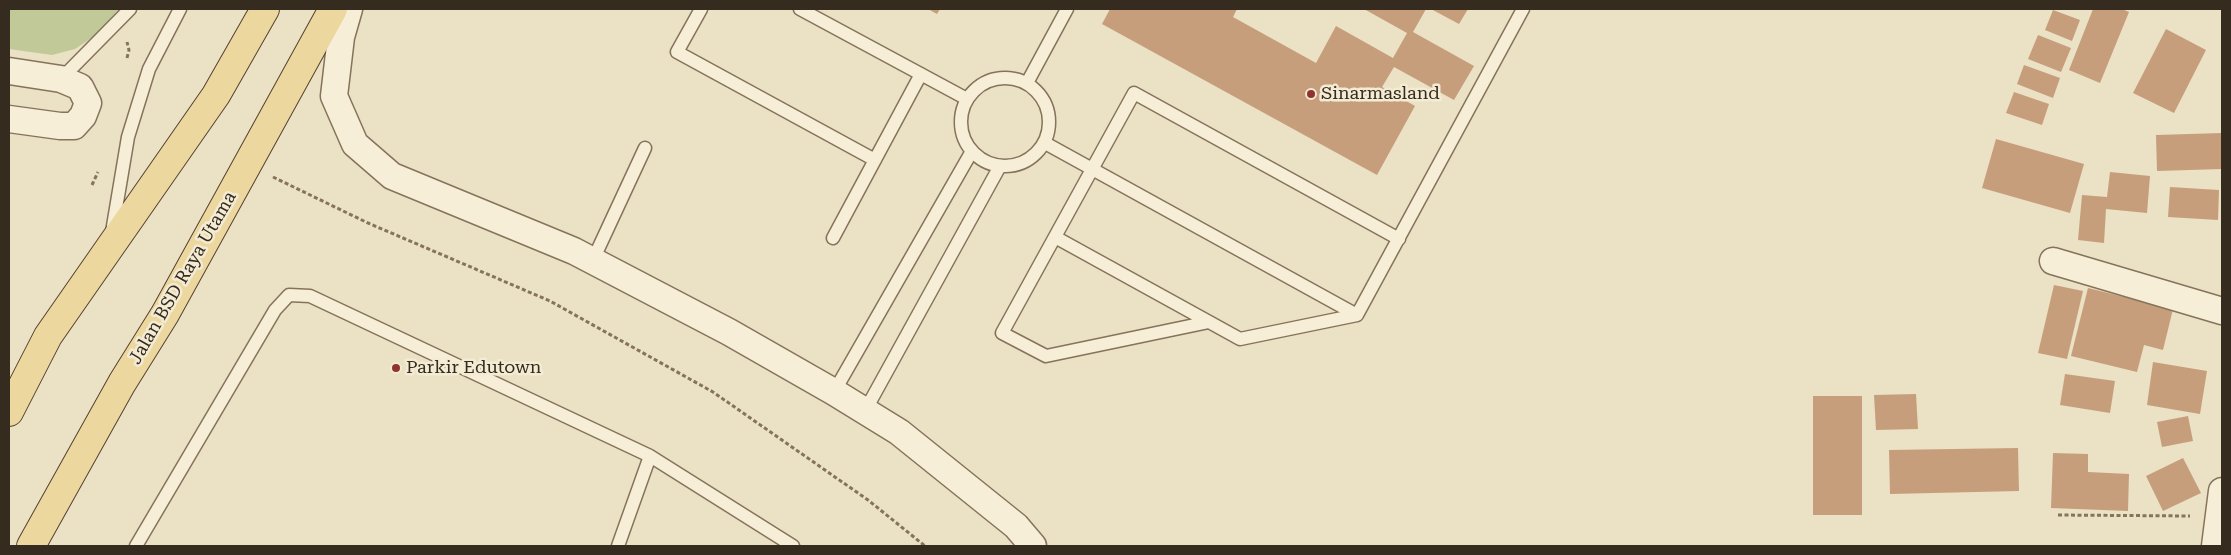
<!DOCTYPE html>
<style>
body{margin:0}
#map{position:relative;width:2231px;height:555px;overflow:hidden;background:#ebe1c4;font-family:"Roboto Serif",serif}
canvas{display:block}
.frame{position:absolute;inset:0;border:10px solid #362b1f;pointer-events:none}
</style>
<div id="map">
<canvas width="2231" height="555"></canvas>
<div class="frame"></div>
</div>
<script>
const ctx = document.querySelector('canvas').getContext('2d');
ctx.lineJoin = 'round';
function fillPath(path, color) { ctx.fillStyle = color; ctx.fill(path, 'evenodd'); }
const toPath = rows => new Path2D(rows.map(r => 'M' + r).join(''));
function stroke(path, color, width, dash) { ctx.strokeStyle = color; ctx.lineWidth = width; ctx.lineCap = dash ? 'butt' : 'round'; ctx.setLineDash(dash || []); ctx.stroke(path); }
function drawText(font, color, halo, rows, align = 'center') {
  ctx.font = font + ' "Roboto Serif",serif'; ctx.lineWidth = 5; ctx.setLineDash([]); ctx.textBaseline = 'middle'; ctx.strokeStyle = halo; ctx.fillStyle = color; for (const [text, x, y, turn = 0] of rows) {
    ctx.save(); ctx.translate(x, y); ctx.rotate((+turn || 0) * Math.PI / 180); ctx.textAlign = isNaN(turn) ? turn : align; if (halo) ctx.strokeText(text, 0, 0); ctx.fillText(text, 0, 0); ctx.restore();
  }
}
fillPath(toPath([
 [9,9,119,9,96,35,75,49,52,55,9,49]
]), '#c1c999');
fillPath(toPath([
 [928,9,940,9,937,14],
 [1110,9,1237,9,1233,17,1316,63,1336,26,1393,58,1407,33,1364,9,1426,9,1413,32,1474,66,1454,100,1394,67,1382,87,1415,106,1377,175,1102,24],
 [1431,9,1468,9,1459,24],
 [2093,9,2122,9,2129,12,2100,83,2069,70],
 [2053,10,2080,20,2072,41,2045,30],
 [2166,29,2206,50,2174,113,2133,93],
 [2038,35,2071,48,2061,72,2028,59],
 [2024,65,2060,78,2053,98,2017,84],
 [2014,92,2049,104,2042,125,2006,113],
 [2222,133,2222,169,2157,171,2156,135],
 [1996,139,2084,164,2070,213,1982,188],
 [2110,172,2150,176,2147,213,2106,209,2104,243,2078,240,2082,195,2107,197],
 [2170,187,2219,190,2218,220,2168,217],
 [2054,285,2083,291,2067,359,2038,353],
 [2088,288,2173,309,2163,350,2144,345,2137,372,2071,356],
 [2153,362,2207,371,2200,414,2147,405],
 [2065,374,2115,381,2110,413,2060,405],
 [1916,394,1918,429,1876,430,1874,395],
 [1813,396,1862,396,1862,515,1813,515],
 [2188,416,2193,441,2162,447,2157,422],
 [2018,448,2019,491,1890,494,1889,450],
 [2053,453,2088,454,2088,472,2129,474,2128,511,2051,508],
 [2183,458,2201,493,2163,511,2146,476]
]), '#c79e7c');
const lane = toPath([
 [701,9,677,52,875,160],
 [800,9,967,99],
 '961 122a44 44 0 1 1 88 0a44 44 0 1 1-88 0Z',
 [61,79,130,9],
 [1027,83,1067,9],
 [1045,143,1357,315],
 [112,232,128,137,149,69,180,9],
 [1055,237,1240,339,1357,315,1523,9],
 [833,238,921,74],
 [593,260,645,148],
 [1209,322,1046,356,1002,333,1134,93,1399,239],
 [834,392,972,151],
 [865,411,1000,166],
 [136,546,275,310,289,295,310,296,650,456,793,546],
 [618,546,650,456]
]);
const street = toPath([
 [349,9,341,37,334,96,355,144,392,176,574,251,729,332,834,392,899,432,1016,526,1033,546],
 [9,71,61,79,80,87,88,103,83,116,74,126,60,126,9,119],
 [2053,261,2222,311],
 [2215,546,2222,491]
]);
const primary = toPath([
 [9,412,48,336,216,95,265,9],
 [31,546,122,383,165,314,333,9]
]);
stroke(lane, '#85735c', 15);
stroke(street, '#85735c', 29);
stroke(primary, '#534130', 30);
stroke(toPath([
 [127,58,129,50,127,42],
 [273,177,368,223,550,301,713,392,868,500,925,546],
 [92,185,98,172],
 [2058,515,2190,516]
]), '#85735c', 3, [4, 2.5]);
stroke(lane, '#f7eed7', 12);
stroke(street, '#f7eed7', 26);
stroke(primary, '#ecd79e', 28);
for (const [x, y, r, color] of [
 [1311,94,5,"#90322f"],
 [396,368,5,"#90322f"]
]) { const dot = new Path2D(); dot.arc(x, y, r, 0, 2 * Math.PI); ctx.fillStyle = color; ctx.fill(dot); stroke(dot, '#f3ebd3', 2); }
drawText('18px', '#362b1f', '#f3ebd3', [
 ["Sinarmasland",1321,94],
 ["Parkir Edutown",406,368]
], 'left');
drawText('18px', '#362b1f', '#f3ebd3', [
 ["Jalan BSD Raya Utama",183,278,-60]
]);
</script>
